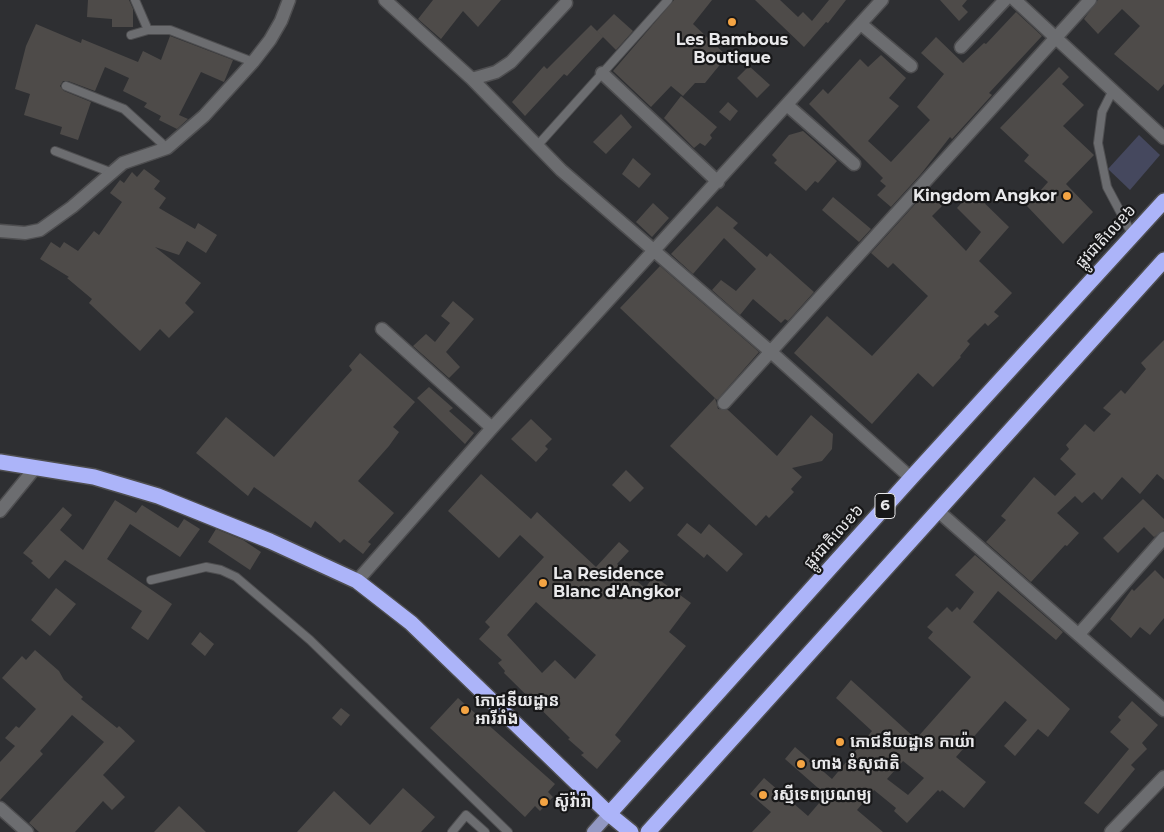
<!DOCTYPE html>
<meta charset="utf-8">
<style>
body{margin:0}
canvas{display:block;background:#2e2f32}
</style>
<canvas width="1164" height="832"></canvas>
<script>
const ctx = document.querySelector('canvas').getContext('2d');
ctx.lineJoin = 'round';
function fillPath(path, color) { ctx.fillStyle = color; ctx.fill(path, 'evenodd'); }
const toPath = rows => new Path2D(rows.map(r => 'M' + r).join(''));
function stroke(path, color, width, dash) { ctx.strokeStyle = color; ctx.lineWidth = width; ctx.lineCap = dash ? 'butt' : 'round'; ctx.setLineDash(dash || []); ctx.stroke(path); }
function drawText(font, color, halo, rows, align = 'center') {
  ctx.font = font + ' Montserrat,"Noto Sans Khmer",sans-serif'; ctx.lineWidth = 4.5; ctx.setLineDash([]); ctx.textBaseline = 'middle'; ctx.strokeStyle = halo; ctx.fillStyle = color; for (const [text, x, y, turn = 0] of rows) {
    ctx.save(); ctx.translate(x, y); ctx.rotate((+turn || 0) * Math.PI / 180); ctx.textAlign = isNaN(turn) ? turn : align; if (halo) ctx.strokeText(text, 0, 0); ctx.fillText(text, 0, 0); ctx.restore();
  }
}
fillPath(toPath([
 [1139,135,1160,155,1130,190,1108,169]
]), '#45485e');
fillPath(toPath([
 [88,0,129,0,133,9,133,27,112,27,112,19,87,17],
 [433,0,501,0,478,27,463,11,441,39,418,19],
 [674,0,712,0,693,24,727,56,705,83,695,83,683,96,671,86,651,107,613,71],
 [755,0,780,0,798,17,803,12,812,21,829,0,846,0,828,23,826,22,804,47],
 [940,0,967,0,962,6,968,12,959,21],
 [1098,0,1164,0,1164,84,1158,91,1114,54,1140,26,1122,9,1098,34,1084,19],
 [1016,12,1042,36,989,93,992,95,952,139,950,137,921,174,891,207,877,195,886,186,880,181,883,178,809,104,823,89,828,94,860,59,868,67,881,55,906,78,889,98,899,106,868,141,891,162,930,120,917,107,944,74,921,53,936,37,963,63,984,43,986,44],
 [614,14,633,31,616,50,597,31],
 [36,24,81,43,82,39,138,62,143,51,161,60,170,36,233,60,224,82,201,72,179,115,188,119,177,129,159,120,161,116,144,107,147,103,123,91,129,78,105,67,95,91,68,81,63,81,60,86,64,91,91,102,78,140,60,134,62,127,24,115,30,94,15,89,26,46],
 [591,25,603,37,567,76,564,74,525,116,512,102,544,66,547,69],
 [749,66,770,85,757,98,737,78],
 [1059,67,1069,77,1062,84,1084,105,1063,126,1094,155,1066,184,1093,212,1063,244,1027,206,1048,182,1024,161,1029,155,1000,128],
 [681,96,717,127,710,135,712,138,705,146,700,143,694,148,664,118],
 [728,102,738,111,730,121,719,112],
 [621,114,632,127,606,154,593,142],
 [803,131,837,161,818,183,815,181,806,191,774,163,777,160,772,155,789,135],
 [633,158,651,174,639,188,622,174],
 [144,169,160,181,154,189,166,198,159,208,195,229,198,223,217,235,206,253,187,241,179,255,155,247,201,283,185,303,194,312,169,338,160,329,140,351,89,303,92,299,67,278,69,277,40,259,51,242,60,248,64,242,78,251,94,231,99,235,122,202,110,193,120,180,124,183,132,172,137,177],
 [927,191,942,206,932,216,966,251,981,232,957,208,972,191,1009,227,979,261,1012,293,994,312,999,316,988,326,985,323,967,341,970,344,960,356,961,357,933,387,918,373,872,424,794,353,827,316,872,356,928,296,893,263,888,268,871,253],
 [833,197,871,229,859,242,822,210],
 [653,203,669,218,652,237,636,222],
 [717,206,738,223,733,228,767,257,770,253,814,292,788,321,785,319,781,323,753,299,740,315,712,290,721,280,736,291,756,269,724,238,693,274,671,254],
 [660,266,759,352,717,400,620,308],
 [453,301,474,319,446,352,460,367,449,378,413,346,426,334,435,342,450,323,441,316],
 [1164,340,1164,480,1157,474,1140,494,1122,477,1102,500,1094,492,1082,503,1075,496,1057,513,1079,533,1067,546,1065,545,1031,582,986,542,1006,520,1001,516,1034,477,1055,496,1076,474,1060,459,1069,449,1066,445,1085,424,1094,432,1111,414,1103,408,1121,390,1125,394,1146,369,1141,363],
 [360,353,415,402,393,427,399,432,389,446,358,481,394,513,368,542,371,544,363,554,344,539,340,543,315,521,311,528,254,487,248,496,196,453,226,417,274,457,352,370,349,366],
 [429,387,453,408,449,411,474,433,465,444,417,398],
 [715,398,718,409,728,410,777,456,811,415,833,434,832,449,822,461,792,468,802,477,791,489,794,492,769,518,766,515,756,526,670,446],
 [531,419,552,439,545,446,548,449,536,462,511,439],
 [626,470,644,488,630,502,612,485],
 [481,474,531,519,537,512,596,567,619,542,629,551,617,564,645,588,654,576,691,603,669,632,686,646,615,735,621,741,597,769,581,755,584,753,568,739,570,738,504,673,505,671,498,663,502,660,479,639,490,627,485,622,544,557,520,535,499,558,448,511],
 [536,602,596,655,575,679,555,660,542,673,507,635],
 [1143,499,1164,519,1164,530,1154,537,1144,527,1118,553,1103,538],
 [115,500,136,513,142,505,178,528,184,519,200,529,180,557,130,524,107,559,172,604,148,640,131,628,142,611,65,560,49,579,31,563,33,561,23,553,63,507,72,515,60,530,83,550],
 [687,523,701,534,709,524,743,554,727,572,707,554,704,558,677,535],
 [216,529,243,540,261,552,250,570,208,542],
 [975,555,1063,632,1056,640,998,591,973,622,1070,709,1048,737,1038,729,1015,756,1004,746,1027,720,1005,701,956,757,986,782,964,808,942,790,940,792,938,790,907,823,894,811,896,808,874,790,857,810,883,832,752,832,771,812,750,794,764,778,808,816,826,795,785,759,795,747,832,779,872,731,836,698,851,680,916,739,971,677,928,638,933,632,927,627,947,607,952,612,957,607,960,610,974,592,955,575],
 [903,761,924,778,908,795,887,779],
 [1155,570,1164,579,1164,618,1150,635,1140,627,1131,638,1110,619,1132,589,1134,591],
 [56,588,76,604,50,636,31,620],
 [200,632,214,644,205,656,191,644],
 [35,650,59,671,64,680,83,697,81,699,117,728,119,726,135,741,103,775,125,797,112,810,103,801,75,832,39,832,29,823,104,742,72,715,40,751,43,754,0,800,0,762,15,746,5,738,16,726,19,728,36,709,2,678,22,656,26,660],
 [458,698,555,784,548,792,553,797,540,811,535,806,525,817,430,728],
 [1132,701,1158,725,1142,743,1147,749,1131,765,1135,769,1098,814,1084,803,1129,749,1110,732,1121,720,1118,717],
 [341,708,350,715,341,726,332,718],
 [403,788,435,817,421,832,297,832,334,791,370,825],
 [179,806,206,832,154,832]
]), '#4e4b49');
const lane = toPath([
 [135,0,148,30],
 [131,35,148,30,170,30,253,62],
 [66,86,124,109,167,148],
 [1112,92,1102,112,1098,143,1107,187,1132,234],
 [537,146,668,0],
 [55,151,110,172],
 [151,580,206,567,221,570,236,577,310,640,508,832],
 [452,832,466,815,485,832]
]);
const street = toPath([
 [385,0,472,79,561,170,771,352,911,478],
 [1015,0,1164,138],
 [861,24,911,66],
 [961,47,1005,0],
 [602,73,718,182],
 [472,79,496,72,511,62,566,3],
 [787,105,854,164],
 [0,231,25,233,40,230,72,207,123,163,167,148,204,116,253,62,270,40,281,21,289,0],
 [382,329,492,428],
 [724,403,1090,0],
 [0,511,36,467],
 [938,511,1164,710],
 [357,581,492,428,882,0],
 [1079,634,1164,538],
 [0,808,27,832],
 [1111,832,1164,777]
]);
const primary = toPath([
 [593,832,609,814]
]);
const highway = toPath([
 [0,462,94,477,158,496,270,541,357,581,411,623,609,814,631,832],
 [609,814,911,478,1164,201],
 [648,832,1164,260]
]);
stroke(lane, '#4e4e50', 10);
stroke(street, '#4e4e50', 15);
stroke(primary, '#4e4e50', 15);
stroke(highway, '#4e4e50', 18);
stroke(lane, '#6c6d70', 8);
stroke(street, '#6c6d70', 12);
stroke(primary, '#9298c2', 12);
stroke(highway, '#acb4f9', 15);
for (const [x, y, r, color] of [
 [732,22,5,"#f4a443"],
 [1067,196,5,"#f4a443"],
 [543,583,5,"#f4a443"],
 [465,710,5,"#f4a443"],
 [840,742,5,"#f4a443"],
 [801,764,5,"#f4a443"],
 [763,795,5,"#f4a443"],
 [544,802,5,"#f4a443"]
]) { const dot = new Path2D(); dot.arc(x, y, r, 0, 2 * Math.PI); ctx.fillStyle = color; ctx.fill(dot); stroke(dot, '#171718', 2); }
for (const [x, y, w] of [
 [885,506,20]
]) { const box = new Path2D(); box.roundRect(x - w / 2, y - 12.5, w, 25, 4); ctx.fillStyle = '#171718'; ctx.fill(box); stroke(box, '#e9e9eb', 1); }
drawText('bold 15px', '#e9e9eb', null, [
 ["6",885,506]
]);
drawText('bold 16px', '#e9e9eb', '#171718', [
 ["Les Bambous",732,40,"center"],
 ["Boutique",732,58,"center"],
 ["Kingdom Angkor",1057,196,"right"],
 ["La Residence",553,574],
 ["Blanc d'Angkor",553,592],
 ["ភោជនីយដ្ឋាន",475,701],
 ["អារីរាំង",475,719],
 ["ភោជនីយដ្ឋាន កាយ៉ា",850,742],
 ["ហាង នំសុជាតិ",811,764],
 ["រស្មីទេពប្រណម្យ",773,795],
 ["ស៊ូវ៉ារ៉ា",554,802]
], 'left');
drawText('16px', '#e9e9eb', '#171718', [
 ["ផ្លូវជាតិលេខ៦",1106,237,-47],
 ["ផ្លូវជាតិលេខ៦",834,537,-48]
]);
</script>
